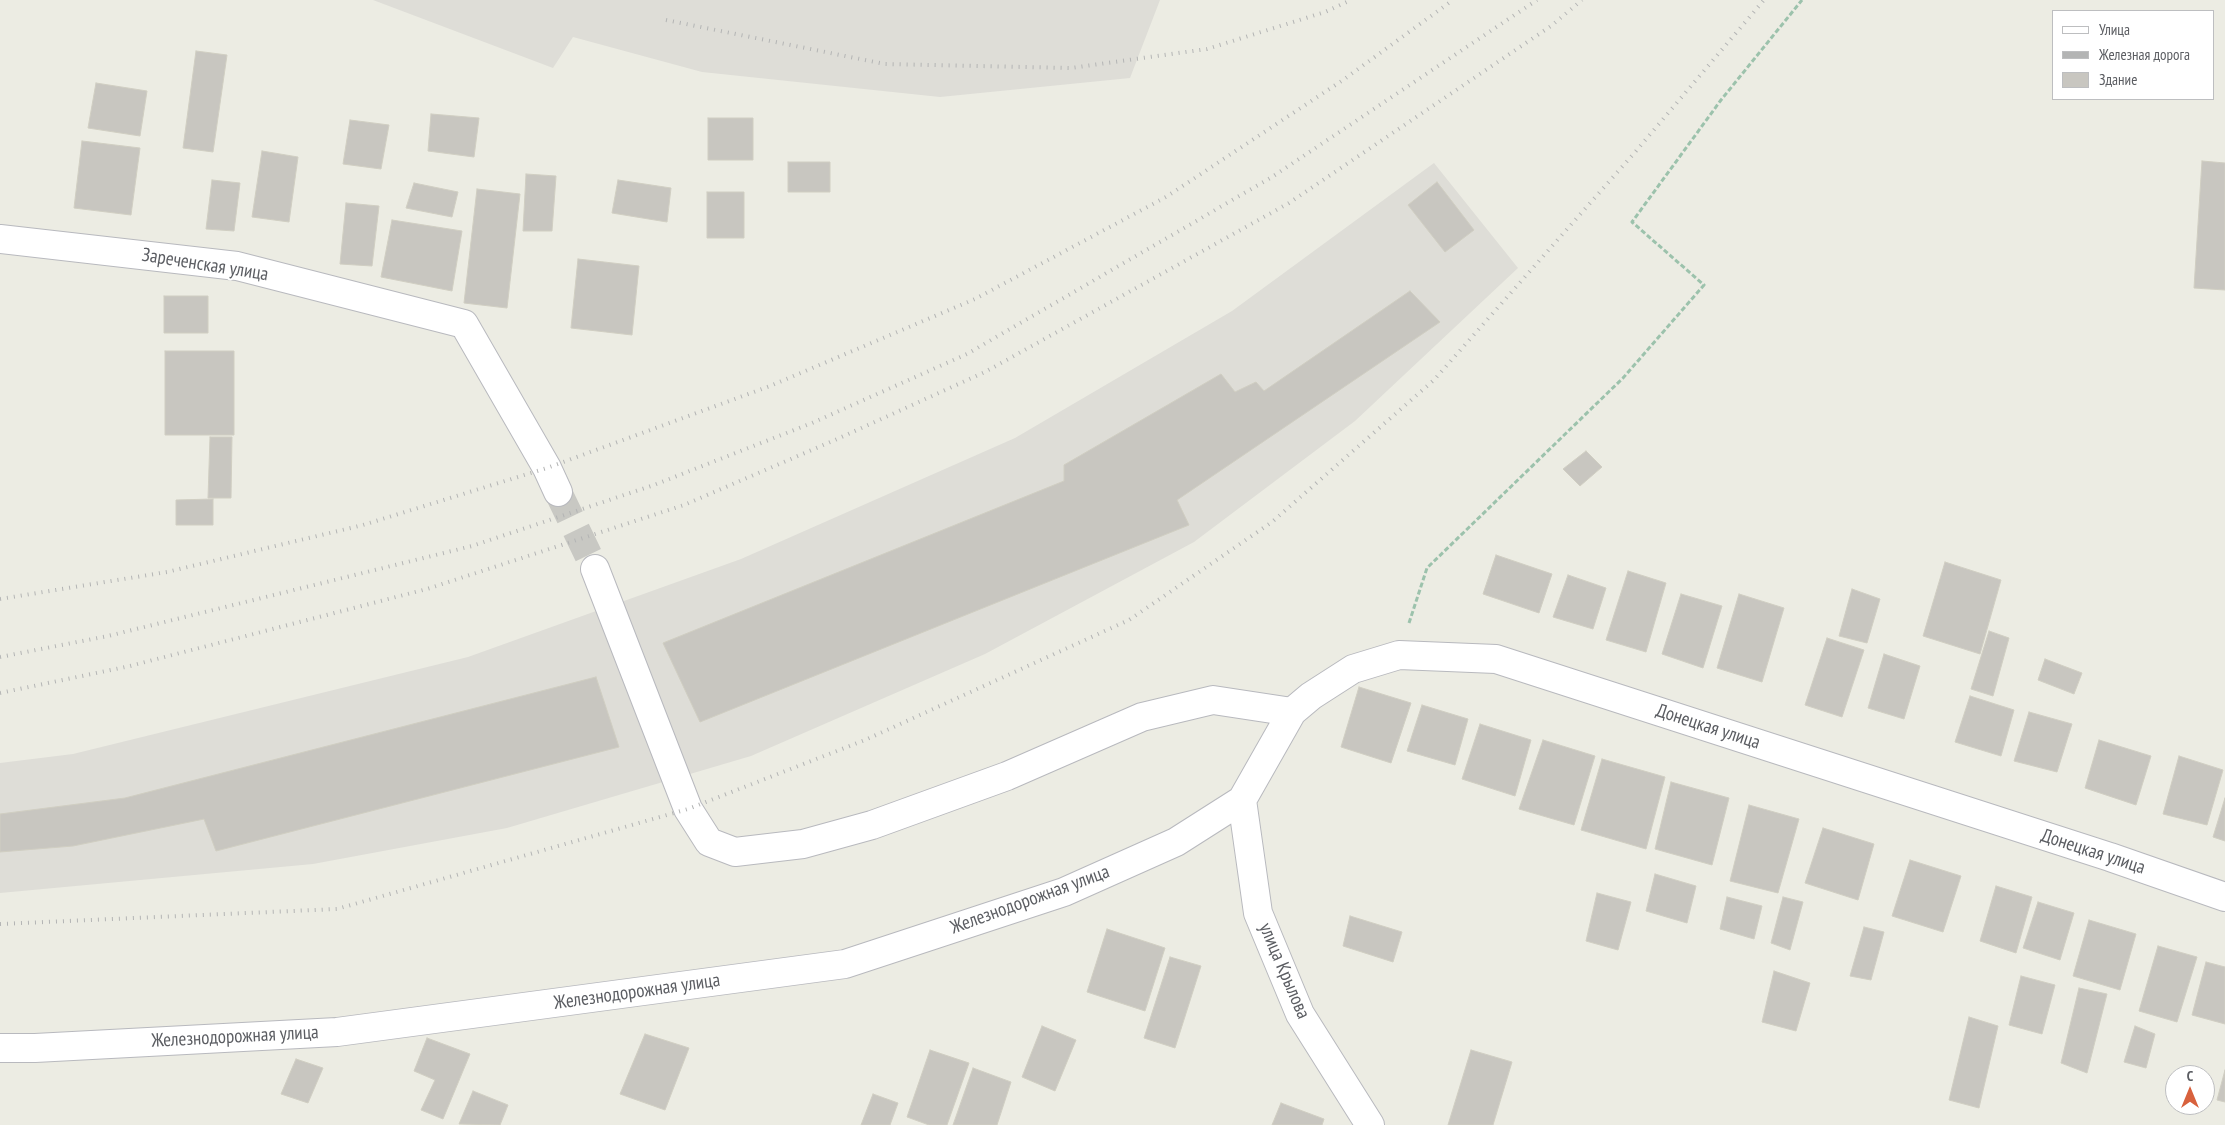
<!DOCTYPE html>
<meta charset="utf-8">
<style>
body{margin:0}
#map{position:relative;width:2225px;height:1125px;overflow:hidden;background:#ecece3;font-family:"PT Sans Narrow",sans-serif}
canvas{display:block}
.legend{position:absolute;left:2052px;top:10px;width:162px;height:90px;box-sizing:border-box;background:#fff;border:1px solid #bdbec0;margin:0;padding:6px 9px;list-style:none;font-size:15px;color:#5b5d62}
.legend li{display:flex;align-items:center;gap:10px;height:25px}
.legend b{width:25px;border:1px solid #bdbec0}
.north{position:absolute;left:2165px;top:1065px;width:50px;height:50px;box-sizing:border-box;background:#fff;border:1px solid #bdbec0;border-radius:50%;rotate:0deg;font-size:14px;font-weight:700;line-height:20px;text-align:center;color:#5b5d62}
.north::after{content:'';display:block;margin:auto;width:18px;height:22px;background:#d8613d;clip-path:polygon(50% 0,100% 100%,50% 72%,0 100%)}
</style>
<div id="map">
<canvas width="2225" height="1125"></canvas>
<ul class="legend">
<li><b style="height:6px;background:#fff"></b>Улица</li>
<li><b style="height:6px;background:#b3b4b4"></b>Железная дорога</li>
<li><b style="height:14px;background:#c8c6c0"></b>Здание</li>
</ul>
<div class="north">С</div>
</div>
<script>
const ctx = document.querySelector('canvas').getContext('2d');
ctx.lineJoin = 'round';
function fillPath(path, color) { ctx.fillStyle = color; ctx.fill(path, 'evenodd'); }
const toPath = rows => new Path2D(rows.map(r => 'M' + r).join(''));
function stroke(path, color, width, dash) { ctx.strokeStyle = color; ctx.lineWidth = width; ctx.lineCap = dash ? 'butt' : 'round'; ctx.setLineDash(dash || []); ctx.stroke(path); }
function drawText(font, color, halo, rows, align = 'center') {
  ctx.font = font + ' "PT Sans Narrow",sans-serif'; ctx.lineWidth = 4; ctx.setLineDash([]); ctx.textBaseline = 'middle'; ctx.strokeStyle = halo; ctx.fillStyle = color; for (const [text, x, y, turn = 0] of rows) {
    ctx.save(); ctx.translate(x, y); ctx.rotate((+turn || 0) * Math.PI / 180); ctx.textAlign = isNaN(turn) ? turn : align; if (halo) ctx.strokeText(text, 0, 0); ctx.fillText(text, 0, 0); ctx.restore();
  }
}
fillPath(toPath([
 [373,0,1160,0,1130,78,940,97,702,72,573,37,553,68],
 [1434,163,1518,268,1355,421,1194,542,985,654,751,756,507,828,313,864,0,893,0,763,73,754,468,657,741,559,1015,438,1232,311]
]), '#deddd7');
const building = toPath([
 [196,51,227,55,213,152,183,148,196,51],
 [96,83,147,91,140,136,88,128,96,83],
 [431,114,479,118,474,157,428,151,431,114],
 [708,118,753,118,753,160,708,160,708,118],
 [350,120,389,125,381,169,343,164,350,120],
 [82,141,140,148,131,215,74,208,82,141],
 [262,151,298,157,289,222,252,217,262,151],
 [2202,161,2225,163,2225,290,2194,288,2202,161],
 [788,162,830,162,830,192,788,192,788,162],
 [526,174,556,176,552,231,523,231,526,174],
 [212,180,240,183,234,231,206,229,212,180],
 [618,180,671,188,667,222,612,213,618,180],
 [1437,182,1474,230,1445,252,1408,205,1437,182],
 [414,183,458,192,452,217,406,208,414,183],
 [477,189,520,194,507,308,464,303,477,189],
 [707,192,744,192,744,238,707,238,707,192],
 [346,203,379,206,372,266,340,264,346,203],
 [392,220,462,231,452,291,381,277,392,220],
 [578,259,639,266,632,335,571,328,578,259],
 [1410,291,1440,322,1177,500,1189,525,700,722,663,643,1064,481,1064,465,1221,374,1235,392,1256,382,1264,391,1410,291],
 [164,296,208,296,208,333,164,333,164,296],
 [165,351,234,351,234,435,165,435,165,351],
 [210,437,232,437,231,498,208,498,210,437],
 [1586,451,1602,467,1580,486,1563,469,1586,451],
 [213,499,213,525,176,525,176,500,213,499],
 [1496,555,1552,574,1539,613,1483,594,1496,555],
 [1945,562,2001,580,1980,654,1923,636,1945,562],
 [1628,571,1666,583,1646,652,1606,640,1628,571],
 [1568,575,1606,588,1593,629,1553,617,1568,575],
 [1852,589,1880,599,1867,643,1839,636,1852,589],
 [1681,594,1722,606,1703,668,1662,654,1681,594],
 [1739,594,1784,608,1762,682,1717,668,1739,594],
 [1989,631,2009,638,1993,696,1971,689,1989,631],
 [1827,638,1864,650,1842,717,1805,705,1827,638],
 [1884,654,1920,666,1904,719,1868,708,1884,654],
 [2045,659,2082,673,2074,694,2038,680,2045,659],
 [596,677,619,747,216,851,204,819,73,846,0,852,0,814,125,798,596,677],
 [1359,687,1411,703,1391,763,1341,747,1359,687],
 [1970,696,2014,710,2001,756,1955,742,1970,696],
 [1422,705,1468,719,1455,765,1407,751,1422,705],
 [2029,712,2072,724,2057,772,2014,761,2029,712],
 [1480,724,1531,740,1515,796,1462,779,1480,724],
 [1543,740,1595,756,1574,825,1519,809,1543,740],
 [2099,740,2151,756,2136,805,2085,788,2099,740],
 [2179,756,2223,770,2207,825,2163,814,2179,756],
 [1602,759,1665,777,1646,849,1581,830,1602,759],
 [1671,782,1729,798,1712,865,1655,849,1671,782],
 [2225,798,2225,841,2213,837,2225,798],
 [1749,805,1799,819,1778,893,1730,881,1749,805],
 [1823,828,1874,844,1858,900,1805,883,1823,828],
 [1910,860,1961,876,1943,932,1892,916,1910,860],
 [1655,874,1696,886,1687,923,1646,911,1655,874],
 [1996,886,2032,897,2016,953,1980,941,1996,886],
 [1597,893,1631,902,1618,950,1586,941,1597,893],
 [1727,897,1762,906,1754,939,1720,929,1727,897],
 [1783,897,1803,902,1790,950,1771,943,1783,897],
 [2038,902,2074,913,2060,960,2023,948,2038,902],
 [1350,916,1402,932,1393,962,1343,946,1350,916],
 [2089,920,2136,934,2120,990,2073,976,2089,920],
 [1864,927,1884,932,1871,980,1850,976,1864,927],
 [1107,929,1165,948,1145,1011,1087,992,1107,929],
 [2158,946,2197,957,2177,1022,2139,1011,2158,946],
 [1170,957,1201,966,1175,1048,1144,1038,1170,957],
 [2206,962,2225,967,2225,1024,2192,1015,2206,962],
 [1774,971,1810,983,1796,1031,1762,1022,1774,971],
 [2021,976,2055,985,2042,1034,2009,1025,2021,976],
 [2079,988,2107,994,2087,1073,2061,1063,2079,988],
 [1969,1017,1998,1026,1979,1108,1949,1100,1969,1017],
 [1042,1026,1076,1040,1055,1091,1022,1077,1042,1026],
 [2135,1026,2155,1034,2146,1068,2124,1062,2135,1026],
 [645,1034,689,1048,665,1110,620,1094,645,1034],
 [427,1038,470,1054,443,1119,421,1110,435,1080,414,1071,427,1038],
 [930,1050,969,1063,947,1125,929,1125,907,1117,930,1050],
 [1471,1050,1512,1062,1493,1125,1448,1125,1471,1050],
 [296,1059,323,1068,308,1103,281,1094,296,1059],
 [973,1068,1011,1082,997,1125,953,1125,973,1068],
 [2225,1070,2225,1102,2217,1100,2225,1070],
 [473,1091,508,1105,500,1125,459,1124,473,1091],
 [873,1094,898,1103,890,1125,861,1125,873,1094],
 [1281,1103,1324,1119,1322,1125,1272,1125,1281,1103]
]);
fillPath(building, '#c8c6c0');
stroke(building, '#d0cec2', 1);
stroke(toPath([
 [558,492,595,569]
]), '#c8c8c3', 28, [28, 14]);
const minor = toPath([
 [0,239,237,266,464,324,547,468,558,492],
 [595,569,688,809,709,842,735,852,803,844,872,825,1007,776,1142,717,1213,700,1292,712],
 [1242,800,1258,913,1300,1014,1370,1125],
 [0,1048,35,1048,337,1032,845,964,1064,892,1176,842,1242,800,1292,712,1311,696,1353,669,1399,655,1496,659,2110,857,2225,897]
]);
stroke(minor, '#b8b9be', 30);
stroke(toPath([
 [1409,623,1427,568,1623,378,1704,285,1632,222,1721,100,1802,0]
]), '#9cc2ac', 3, [5, 2.5]);
stroke(minor, '#fff', 28);
stroke(toPath([
 [666,20,885,64,1071,68,1207,49,1325,12,1351,0],
 [0,599,167,572,363,525,547,468,770,386,975,299,1166,197,1343,80,1453,0],
 [0,657,108,636,472,546,654,485,812,423,967,354,1272,177,1537,0],
 [0,693,130,666,427,589,684,505,835,440,985,372,1289,203,1551,26,1582,0],
 [0,924,337,909,688,809,865,740,1129,620,1272,522,1434,380,1636,151,1764,0]
]), '#b3b4b4', 4, [1, 6]);
drawText('19px', '#5b5d62', '#fff', [
 ["Зареченская улица",205,265,9],
 ["Донецкая улица",1708,727,18],
 ["Донецкая улица",2093,852,18],
 ["Железнодорожная улица",1030,900,-20],
 ["улица Крылова",1284,971,67],
 ["Железнодорожная улица",637,992,-8],
 ["Железнодорожная улица",235,1037,-3]
]);
</script>
